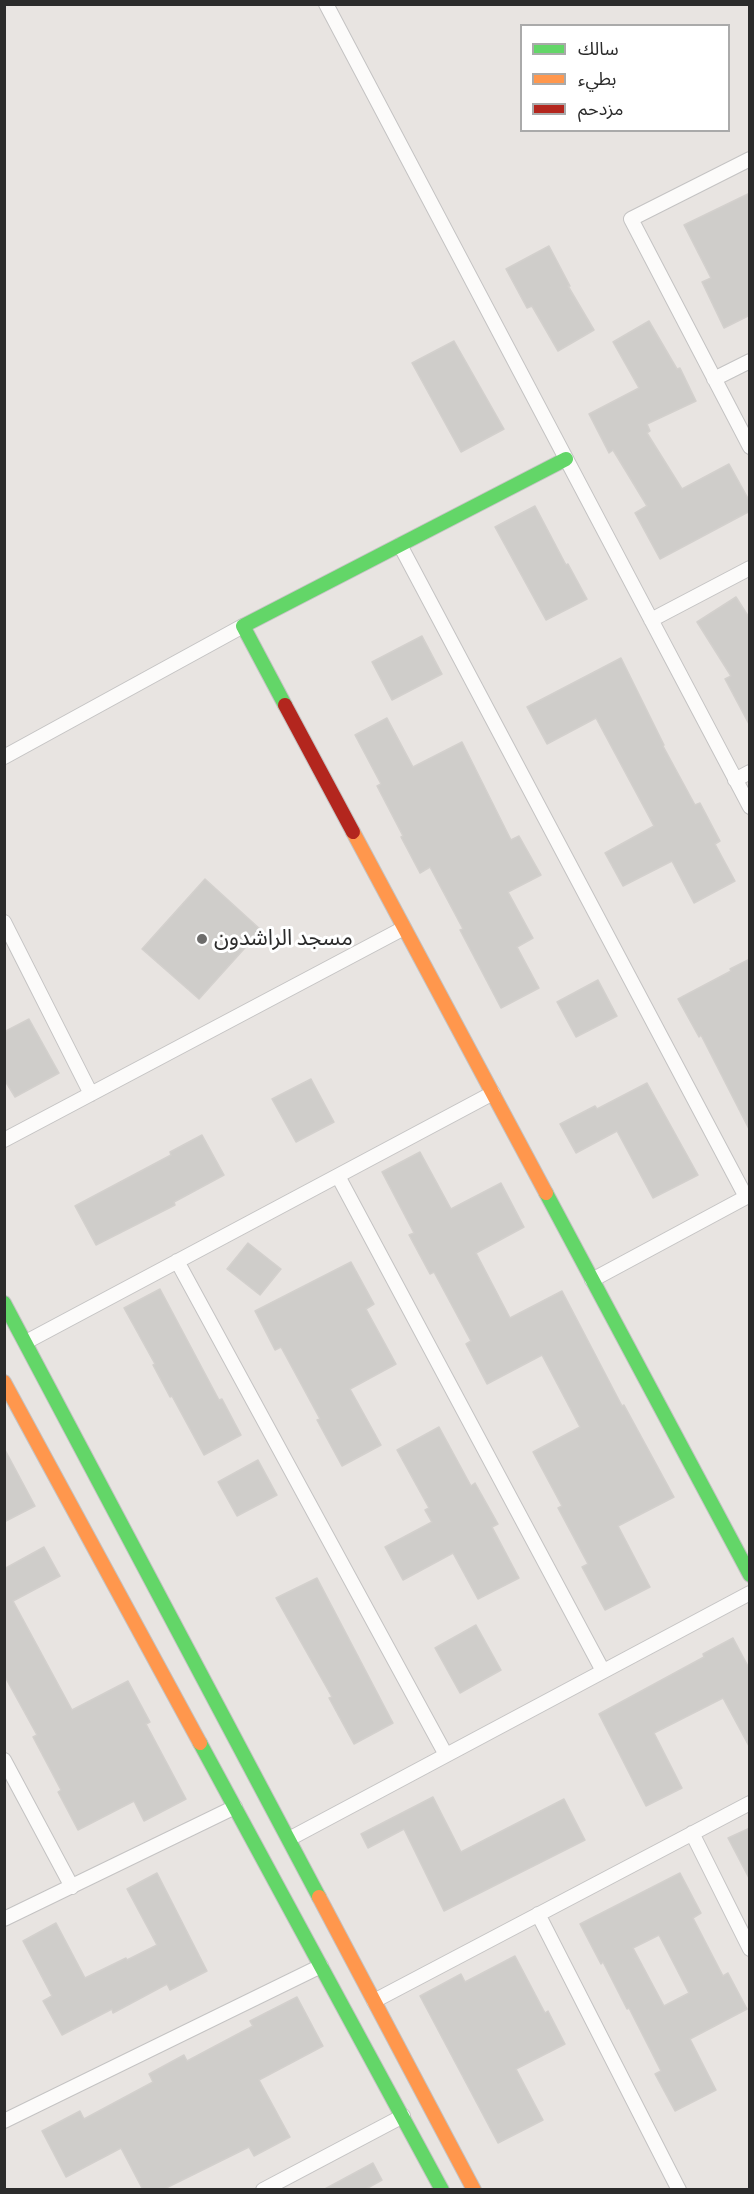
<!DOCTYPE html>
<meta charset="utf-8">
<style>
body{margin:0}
#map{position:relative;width:754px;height:2194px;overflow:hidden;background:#e8e4e1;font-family:"PT Sans Narrow","Noto Sans Arabic",sans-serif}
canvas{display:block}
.frame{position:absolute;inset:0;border:6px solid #2b2b2b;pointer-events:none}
.legend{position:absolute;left:520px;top:24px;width:210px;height:108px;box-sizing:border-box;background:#fff;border:2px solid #aaa;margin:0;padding:8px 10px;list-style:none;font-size:18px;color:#2b2b2b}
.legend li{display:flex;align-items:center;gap:12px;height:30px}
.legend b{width:30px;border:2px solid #aaa}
</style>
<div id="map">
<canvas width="754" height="2194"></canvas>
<div class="frame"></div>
<ul class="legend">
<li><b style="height:8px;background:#63d668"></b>سالك</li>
<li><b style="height:8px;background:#ff974d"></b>بطيء</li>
<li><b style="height:8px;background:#b3261e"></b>مزدحم</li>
</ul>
</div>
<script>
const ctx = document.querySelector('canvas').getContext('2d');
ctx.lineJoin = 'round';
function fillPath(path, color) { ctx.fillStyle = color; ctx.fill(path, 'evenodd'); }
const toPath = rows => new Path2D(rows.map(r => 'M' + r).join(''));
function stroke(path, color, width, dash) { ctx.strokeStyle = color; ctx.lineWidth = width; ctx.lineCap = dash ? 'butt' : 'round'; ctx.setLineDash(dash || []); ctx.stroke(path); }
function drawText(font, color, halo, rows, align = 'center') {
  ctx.font = font + ' "PT Sans Narrow","Noto Sans Arabic",sans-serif'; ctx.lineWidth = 6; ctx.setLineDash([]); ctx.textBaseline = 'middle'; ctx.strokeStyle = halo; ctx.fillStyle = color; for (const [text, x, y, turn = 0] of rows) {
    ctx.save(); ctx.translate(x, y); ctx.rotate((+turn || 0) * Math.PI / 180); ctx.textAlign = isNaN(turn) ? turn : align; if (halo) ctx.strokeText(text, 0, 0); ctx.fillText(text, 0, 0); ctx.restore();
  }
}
const building = toPath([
 [750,193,750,315,724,328,702,282,711,278,684,225,750,193],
 [549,246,570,286,568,286,594,330,558,351,532,306,527,308,506,269,549,246],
 [649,321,677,369,680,368,696,401,647,424,650,431,647,433,682,489,729,464,750,502,750,511,660,559,635,513,647,506,613,450,609,453,589,414,639,388,613,342,649,321],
 [454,341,504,429,461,452,412,363,454,341],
 [535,506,566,565,568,564,587,599,546,620,495,527,535,506],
 [736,597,750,619,750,726,725,679,731,676,697,622,736,597],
 [422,636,442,674,392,700,372,662,422,636],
 [621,658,664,745,663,746,695,805,700,803,720,841,715,844,735,881,694,903,672,861,623,886,605,853,654,826,596,718,547,744,527,707,621,658],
 [387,718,413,767,462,742,511,840,519,836,541,875,508,892,533,938,517,947,539,988,501,1008,460,930,463,929,430,867,420,873,401,837,403,836,377,786,381,784,355,735,387,718],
 [205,879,261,930,199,999,142,949,205,879],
 [750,959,750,1131,701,1035,699,1037,678,999,731,971,730,969,750,959],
 [598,980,617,1016,576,1037,557,1002,598,980],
 [29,1019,59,1073,15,1097,4,1079,4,1032,29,1019],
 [311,1079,334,1122,296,1142,272,1099,311,1079],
 [647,1083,698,1175,653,1198,617,1131,576,1153,560,1124,595,1106,597,1109,647,1083],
 [202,1135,224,1175,174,1202,175,1205,96,1245,75,1206,171,1155,170,1152,202,1135],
 [420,1152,451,1209,501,1183,524,1227,476,1253,510,1318,562,1291,622,1406,624,1405,674,1497,618,1526,650,1587,605,1610,582,1567,588,1564,558,1508,562,1506,533,1452,580,1427,542,1355,487,1384,466,1344,471,1341,434,1272,430,1274,409,1235,414,1233,382,1172,420,1152],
 [248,1243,281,1269,260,1295,227,1269,248,1243],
 [351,1262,374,1304,366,1309,396,1364,350,1389,381,1445,342,1466,317,1420,320,1419,281,1347,275,1350,255,1311,351,1262],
 [160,1289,219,1400,222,1399,241,1435,204,1455,172,1396,170,1397,153,1365,155,1364,124,1308,160,1289],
 [439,1427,471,1486,475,1483,498,1524,492,1527,519,1578,478,1599,453,1553,403,1580,385,1547,432,1522,425,1510,429,1508,397,1450,439,1427],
 [4,1448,35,1506,4,1522,4,1448],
 [258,1460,277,1495,237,1516,218,1482,258,1460],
 [44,1547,60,1576,13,1601,72,1710,128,1681,150,1722,146,1724,186,1799,144,1821,134,1801,78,1830,58,1792,61,1790,33,1737,37,1735,4,1675,4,1569,44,1547],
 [317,1578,393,1723,354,1744,329,1698,332,1697,276,1598,317,1578],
 [476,1625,501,1670,460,1693,435,1648,476,1625],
 [733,1638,750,1670,750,1748,723,1698,654,1733,682,1788,646,1806,599,1714,704,1657,703,1654,733,1638],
 [433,1797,461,1852,564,1799,585,1840,444,1911,404,1829,368,1848,361,1834,433,1797],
 [750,1828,750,1880,728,1838,750,1828],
 [157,1873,207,1971,170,1990,167,1984,113,2013,112,2009,62,2035,43,2001,52,1996,23,1941,56,1923,85,1978,126,1958,127,1960,157,1945,127,1889,157,1873],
 [680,1873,701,1913,693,1918,723,1976,728,1973,747,2009,690,2039,716,2090,675,2111,655,2074,661,2071,629,2008,627,2009,603,1962,601,1964,580,1924,680,1873],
 [659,1935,689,1993,664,2006,633,1948,659,1935],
 [515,1956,545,2013,548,2011,565,2044,516,2069,543,2120,498,2143,420,1996,461,1974,465,1982,515,1956],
 [297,1997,323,2046,259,2080,290,2137,254,2156,249,2147,162,2190,143,2190,121,2148,66,2177,42,2131,80,2111,84,2119,153,2082,149,2074,184,2055,187,2061,253,2026,250,2021,297,1997],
 [373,2163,382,2180,364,2190,323,2190,373,2163]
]);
fillPath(building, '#cfcdca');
stroke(building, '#d3d0cd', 1.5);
const street = toPath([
 [326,4,750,807],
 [750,159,631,219,750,447],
 [714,379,750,361],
 [400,545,746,1197],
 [651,620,750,568],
 [4,757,243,626],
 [735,780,750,772],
 [4,922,91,1094],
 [4,1140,404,928],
 [338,1176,603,1671],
 [177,1261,446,1755],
 [592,1280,750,1195],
 [26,1342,493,1093],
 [4,1760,72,1887],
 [692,1833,750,1949],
 [289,1839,750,1593],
 [538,1914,679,2190],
 [4,1919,235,1807],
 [374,2001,750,1803],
 [4,2121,321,1966],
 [263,2190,403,2116]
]);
const fast = toPath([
 [285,705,243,626,566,459],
 [546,1193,750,1575],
 [4,1303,319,1897],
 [200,1743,442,2190]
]);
const slow = toPath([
 [353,832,546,1193],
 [4,1382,200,1743],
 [319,1897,474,2190]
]);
const jam = toPath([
 [285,705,353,832]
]);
stroke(street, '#c4c3c3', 16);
stroke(fast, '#c4c3c3', 16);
stroke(slow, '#c4c3c3', 16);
stroke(jam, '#c4c3c3', 16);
stroke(street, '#fcfbfa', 14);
stroke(fast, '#63d668', 14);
stroke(slow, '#ff974d', 14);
stroke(jam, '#b3261e', 14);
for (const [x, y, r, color] of [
 [202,939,6,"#6d6c6b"]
]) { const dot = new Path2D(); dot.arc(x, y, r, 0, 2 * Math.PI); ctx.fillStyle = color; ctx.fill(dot); stroke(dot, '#fff', 2); }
drawText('22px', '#2b2b2b', '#fff', [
 ["مسجد الراشدون",214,939]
], 'left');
</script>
